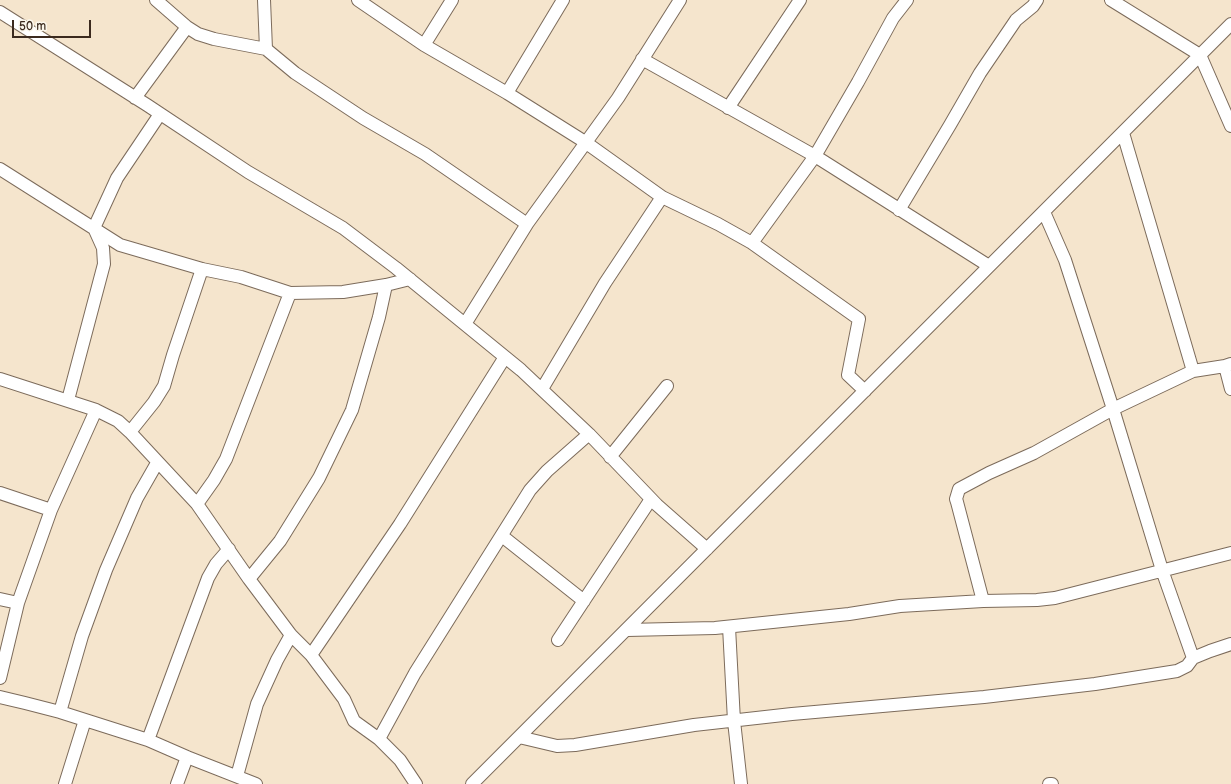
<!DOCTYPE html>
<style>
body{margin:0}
#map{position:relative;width:1231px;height:784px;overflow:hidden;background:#f5e5cd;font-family:"Balsamiq Sans",sans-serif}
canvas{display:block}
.scale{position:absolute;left:12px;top:20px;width:79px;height:18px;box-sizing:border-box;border:2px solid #3b2a1e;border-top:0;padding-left:5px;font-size:12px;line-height:14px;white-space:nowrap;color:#3b2a1e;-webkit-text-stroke:3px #fbf7ec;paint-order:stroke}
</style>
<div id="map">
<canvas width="1231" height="784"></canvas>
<div class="scale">50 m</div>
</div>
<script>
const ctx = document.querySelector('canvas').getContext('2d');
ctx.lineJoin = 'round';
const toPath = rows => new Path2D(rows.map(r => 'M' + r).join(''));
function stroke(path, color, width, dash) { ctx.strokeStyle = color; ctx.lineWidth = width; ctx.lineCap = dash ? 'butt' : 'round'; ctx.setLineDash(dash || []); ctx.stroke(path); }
const minor = toPath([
 [156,0,187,27,198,34,214,39,266,49,295,73,363,118,425,154,527,224],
 [264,0,266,49],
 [358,0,424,45,507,93,585,142,662,197,718,224,752,243,859,319,848,375,865,391],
 [1111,0,1200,55,1231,126],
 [0,12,147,105,248,172,343,228,396,268,521,370,589,434,657,505,707,549],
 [424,45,452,0],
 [642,59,815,156,989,266],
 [507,93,563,0],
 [135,98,187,27],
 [728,108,800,0],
 [1123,133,1193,371],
 [0,169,120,245,202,269,241,277,290,293,343,292,386,285,410,279],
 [899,210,950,125,980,73,1016,20,1033,6,1037,0],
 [1044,212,1065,260,1113,409,1162,570,1193,658],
 [752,243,815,156,858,82,893,18,907,0],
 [465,324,527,224,618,98,680,0],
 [1225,366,1231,389],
 [0,379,96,410,118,421,130,432,197,504,249,579,291,635,311,655,344,699,354,721,379,739,400,760,416,784],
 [542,389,605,283,662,197],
 [68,400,104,264,103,248,94,228,117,178,160,114],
 [130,432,154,402,164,386,173,355,202,269],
 [610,457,667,386],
 [0,493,51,510],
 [197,504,214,480,226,459,290,293],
 [502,536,584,601],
 [249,579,280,541,319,478,352,410,379,317,386,285],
 [0,599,18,603],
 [983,601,957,502,956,499,959,489,989,473,1034,453,1113,409,1193,371,1225,366,1231,364],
 [729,627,734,721,741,784],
 [627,630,715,628,849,614,900,606,983,601,1037,600,1055,598,1231,553],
 [558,640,651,499],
 [311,655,400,524,505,357],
 [0,678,18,603,51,510,96,410],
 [0,697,25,703,60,712,148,740,187,757,256,784],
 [60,712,82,636,106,570,137,498,157,463],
 [519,737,557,746,575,745,694,725,792,714,984,697,1095,684,1177,671,1187,666,1193,658,1210,651,1231,644],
 [379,739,415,673,530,490,547,471,589,434],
 [148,740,208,578,216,564,229,549],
 [237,776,257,704,277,660,291,635],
 [65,784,85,720],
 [177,784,187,757],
 [472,784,1231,24],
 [1049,784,1052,784]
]);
stroke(minor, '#7c6b5b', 14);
stroke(minor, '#fff', 12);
</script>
